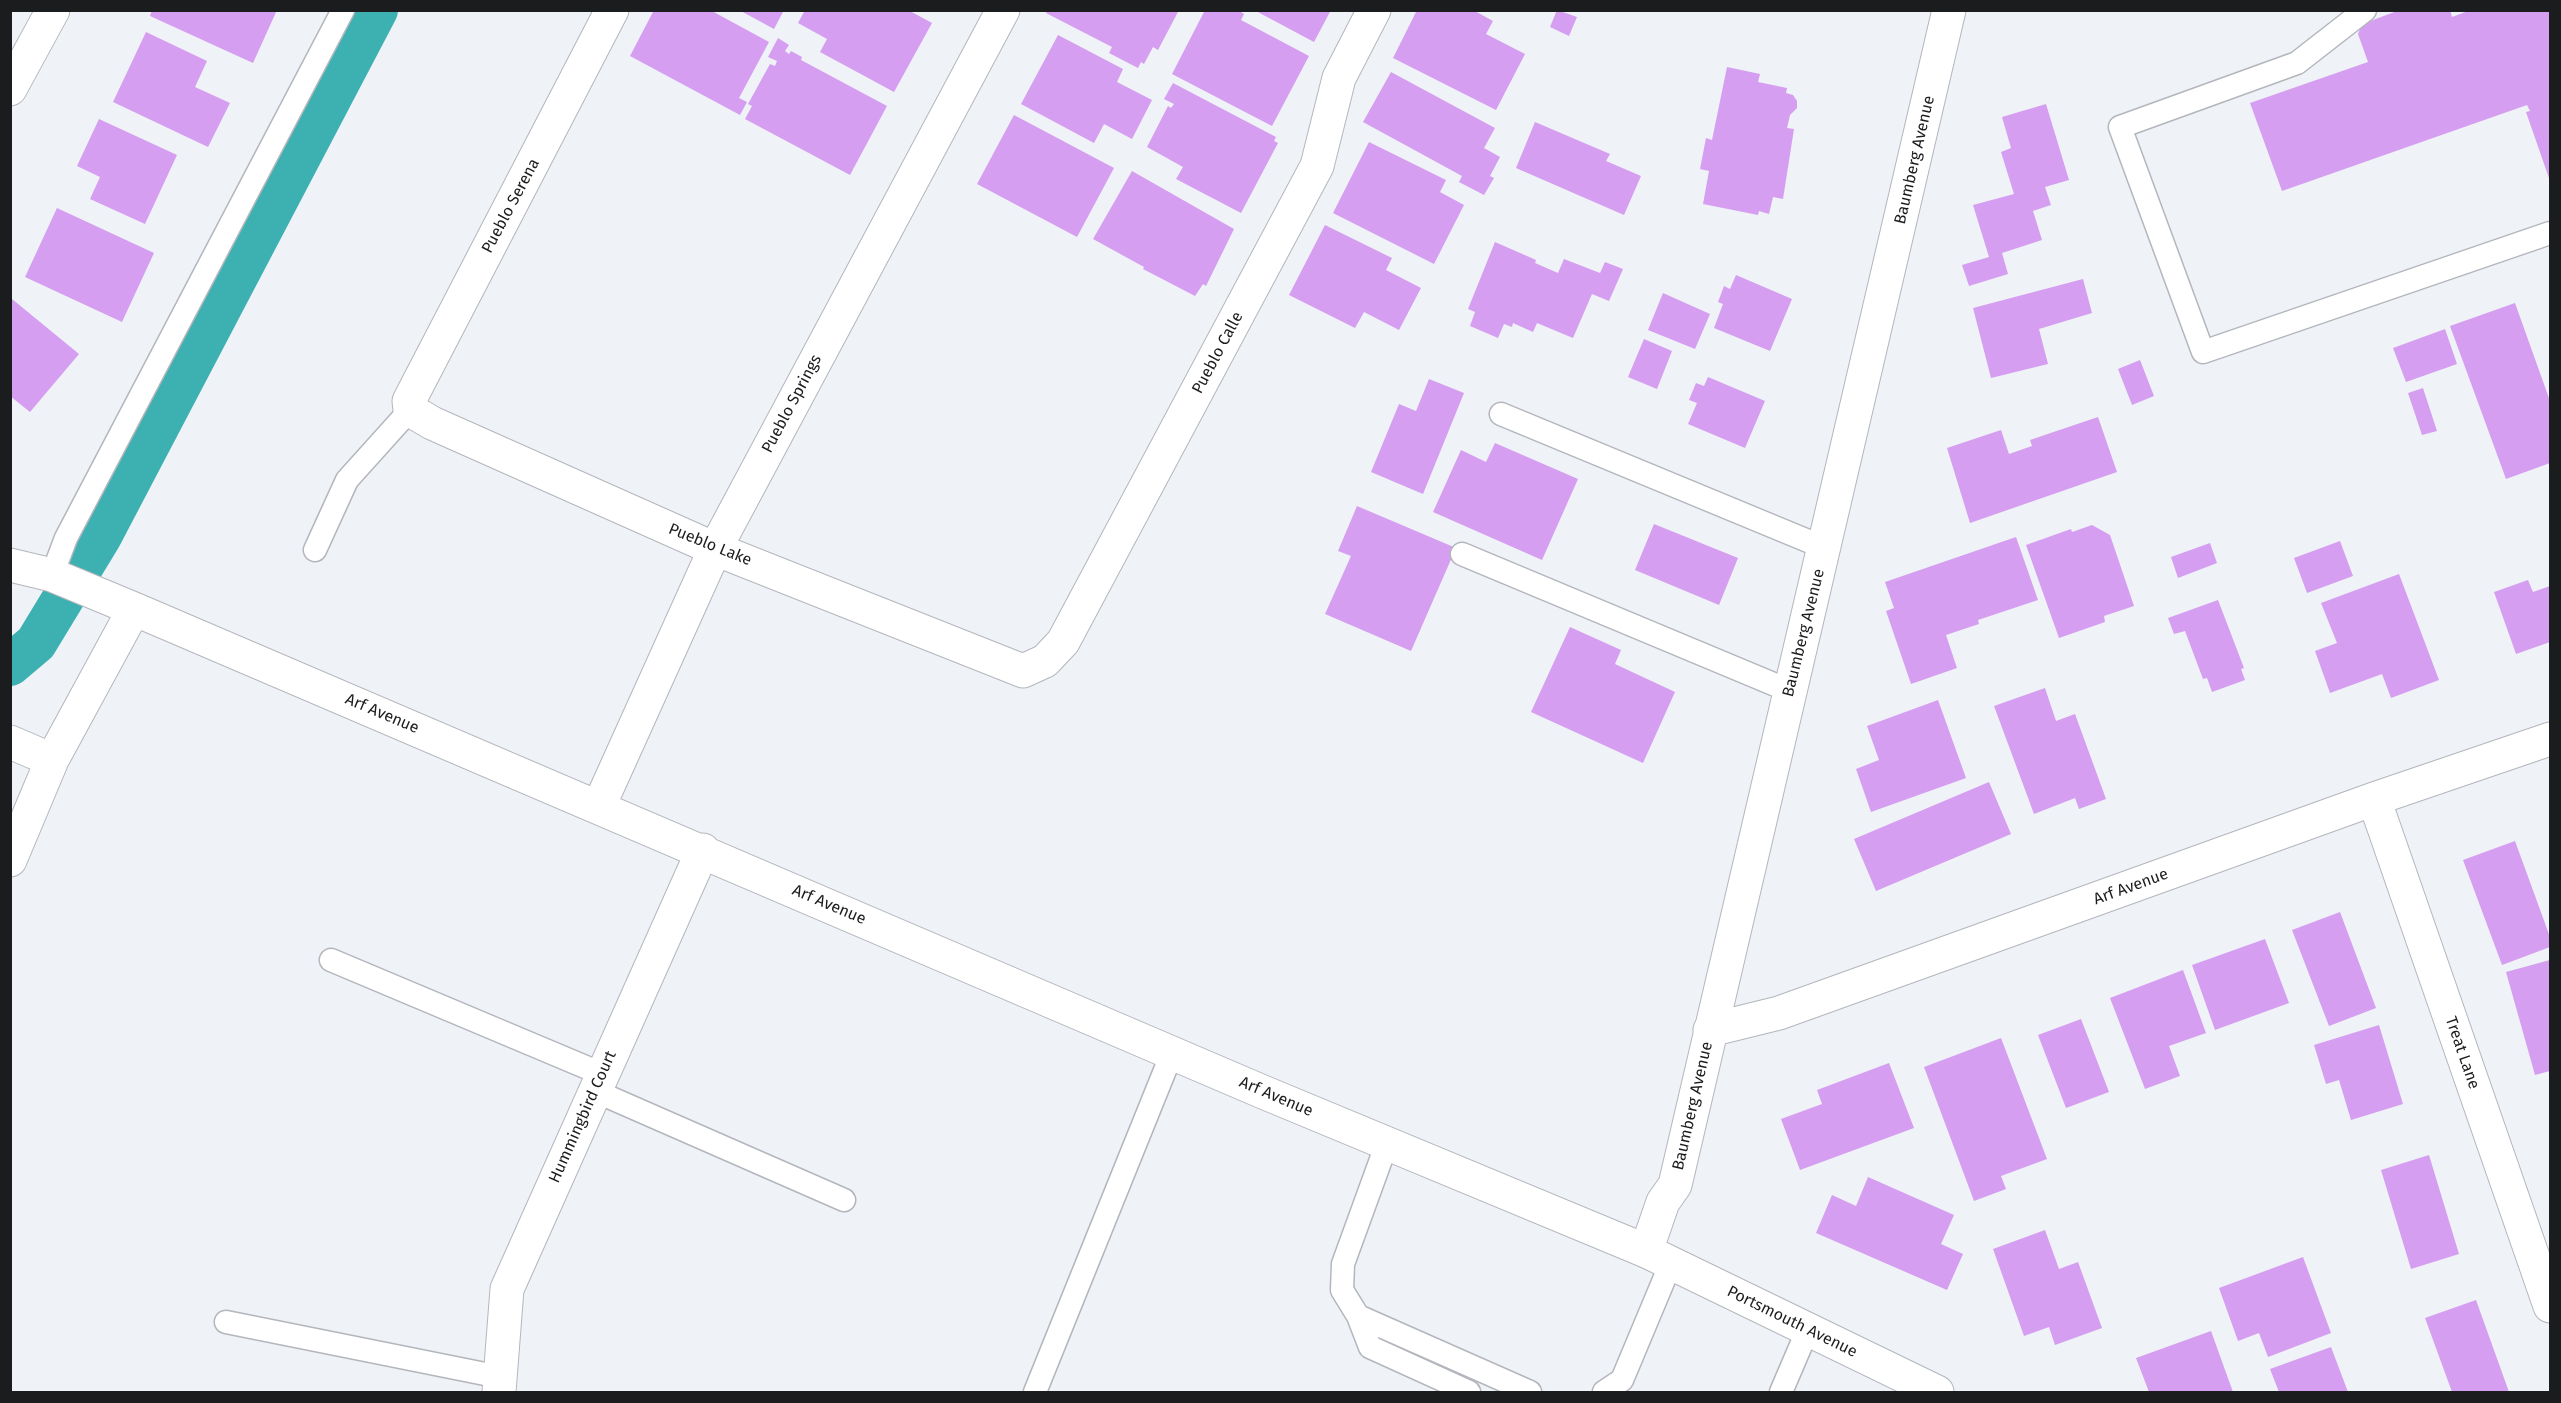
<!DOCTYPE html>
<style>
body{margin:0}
#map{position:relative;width:2561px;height:1403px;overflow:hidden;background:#eff2f7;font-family:"Fira Sans",sans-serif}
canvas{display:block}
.frame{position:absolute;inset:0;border:12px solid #1b1c1e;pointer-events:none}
</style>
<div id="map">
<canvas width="2561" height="1403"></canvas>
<div class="frame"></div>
</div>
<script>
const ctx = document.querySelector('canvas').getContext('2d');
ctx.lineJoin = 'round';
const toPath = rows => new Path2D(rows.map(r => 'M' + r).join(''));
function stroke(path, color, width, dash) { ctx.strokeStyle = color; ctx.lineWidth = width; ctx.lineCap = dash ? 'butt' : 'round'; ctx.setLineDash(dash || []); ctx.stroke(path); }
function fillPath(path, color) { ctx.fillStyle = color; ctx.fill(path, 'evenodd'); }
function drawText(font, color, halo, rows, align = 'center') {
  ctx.font = font + ' "Fira Sans",sans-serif'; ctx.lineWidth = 5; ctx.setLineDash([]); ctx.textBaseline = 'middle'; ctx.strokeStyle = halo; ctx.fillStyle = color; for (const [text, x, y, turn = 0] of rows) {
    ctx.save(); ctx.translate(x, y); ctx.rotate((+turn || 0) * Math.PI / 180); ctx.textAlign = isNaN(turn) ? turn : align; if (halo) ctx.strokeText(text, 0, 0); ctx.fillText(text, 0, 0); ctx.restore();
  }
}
stroke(toPath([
 [10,665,36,643,101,536,377,10]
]), '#3db0b2', 42);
fillPath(toPath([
 [152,10,277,10,253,63,150,16],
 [654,10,710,10,769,42,739,98,747,102,740,115,630,56],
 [739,10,784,10,774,29],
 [805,10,908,10,932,23,894,92,820,52,827,39,798,23],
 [1048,10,1179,10,1158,50,1153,47,1144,64,1141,62,1138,68,1109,53,1112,47,1046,13],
 [1205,10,1238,10,1244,14,1241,20,1309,56,1272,126,1172,74],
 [1254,10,1331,10,1314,42],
 [1417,10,1473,10,1493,21,1486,34,1525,54,1496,110,1393,58],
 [1557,10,1577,17,1569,36,1550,27],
 [2400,10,2450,10,2452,17,2471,10,2550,10,2550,181,2526,112,2530,111,2527,105,2282,191,2250,103,2368,62,2358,34,2362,24],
 [146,32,207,61,195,87,230,103,208,147,113,102],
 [1058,35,1123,69,1117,82,1152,100,1132,139,1104,124,1094,143,1021,104],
 [778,38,789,45,785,51,789,54,791,51,802,57,801,60,887,106,850,175,745,119,752,106,748,104,770,64,775,66,777,61,768,57],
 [1727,67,1760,74,1758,82,1787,88,1786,93,1793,95,1797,101,1797,108,1790,115,1787,128,1794,129,1783,199,1773,197,1769,214,1759,211,1758,215,1703,204,1709,171,1700,169,1706,138,1712,140],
 [1391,72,1495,128,1484,148,1500,157,1490,176,1494,178,1484,195,1459,182,1462,176,1363,122],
 [1173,83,1276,137,1274,141,1278,143,1241,213,1176,179,1183,167,1147,147,1168,106,1171,108,1174,104,1164,99],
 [2046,104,2069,180,2045,187,2051,205,2033,211,2042,240,2002,253,2008,274,1969,286,1962,265,1989,257,1973,205,2014,194,2001,152,2011,148,2002,117],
 [1014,115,1114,168,1077,237,977,184],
 [99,119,177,155,145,224,90,199,100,177,77,166],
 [1535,122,1610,154,1606,161,1641,176,1624,215,1516,168],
 [1369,142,1446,180,1440,192,1464,205,1434,264,1333,213],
 [1132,171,1234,229,1206,286,1203,284,1195,296,1143,269,1144,267,1093,239],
 [57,208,154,253,122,322,25,277],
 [1325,225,1392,258,1386,270,1421,288,1399,330,1364,312,1355,328,1289,295],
 [1495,242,1536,260,1535,263,1558,273,1564,259,1600,273,1605,262,1623,269,1609,301,1592,294,1573,338,1537,323,1533,332,1513,323,1512,327,1504,324,1498,338,1470,326,1475,312,1468,309],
 [1736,275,1792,299,1770,351,1714,328,1723,304,1718,302,1724,286,1730,289],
 [2083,279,2092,313,2039,329,2048,364,1991,378,1973,308],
 [1663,293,1710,314,1695,349,1648,330],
 [12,299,79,354,30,412,10,396],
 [2515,303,2550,401,2550,463,2506,479,2450,326],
 [2445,329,2457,364,2406,382,2393,348],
 [1644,339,1672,351,1657,389,1628,377],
 [2140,360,2154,396,2132,405,2118,369],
 [1708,377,1765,401,1745,448,1688,424,1697,403,1689,400,1696,383,1704,386],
 [1429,379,1464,393,1423,494,1371,472,1399,404,1416,411],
 [2423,388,2437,431,2422,435,2408,393],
 [2098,417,2117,472,1970,523,1947,448,2001,430,2009,454,2032,446,2030,440],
 [1495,443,1578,479,1542,560,1433,512,1461,450,1486,462],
 [1357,506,1456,548,1411,651,1325,614,1351,556,1338,551],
 [1654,524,1738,558,1719,605,1635,570],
 [2092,525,2110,535,2134,606,2104,616,2105,622,2059,638,2026,545,2071,529,2072,532],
 [2016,537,2038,600,1978,620,1979,624,1946,635,1957,668,1911,684,1886,611,1894,608,1885,582],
 [2340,541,2353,576,2307,593,2294,558],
 [2210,543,2217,563,2178,578,2171,557],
 [2399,574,2439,680,2391,698,2382,674,2330,693,2315,651,2337,643,2321,603],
 [2528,580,2533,592,2550,586,2550,642,2516,654,2494,592],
 [2218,600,2244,668,2241,669,2245,680,2212,692,2207,678,2203,679,2185,631,2174,634,2168,618],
 [1570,627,1621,650,1615,664,1675,692,1643,763,1531,712],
 [2045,688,2056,721,2075,714,2106,799,2079,809,2075,798,2034,814,1994,706],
 [1938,700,1966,778,1871,812,1856,769,1879,760,1867,726],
 [1989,782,2011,834,1876,891,1854,839],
 [2515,841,2550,937,2550,947,2502,965,2463,860],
 [2340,912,2376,1008,2329,1026,2292,930],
 [2265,939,2289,1003,2215,1030,2192,965],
 [2550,960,2550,1071,2535,1075,2506,972],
 [2183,970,2206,1033,2169,1046,2180,1076,2145,1089,2110,998],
 [2081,1019,2109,1092,2066,1108,2038,1035],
 [2379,1025,2403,1104,2351,1120,2339,1080,2326,1084,2314,1045],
 [2001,1038,2047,1159,2001,1176,2006,1189,1974,1201,1924,1067],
 [1889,1063,1914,1128,1800,1170,1781,1119,1822,1104,1817,1090],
 [2429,1155,2459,1254,2411,1269,2381,1170],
 [1868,1177,1954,1215,1941,1244,1963,1254,1947,1290,1816,1233,1832,1195,1856,1206],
 [2045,1230,2059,1269,2078,1262,2102,1328,2055,1345,2049,1327,2024,1336,1993,1249],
 [2303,1257,2331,1333,2268,1357,2259,1333,2238,1341,2219,1288],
 [2476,1300,2509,1392,2452,1392,2425,1318],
 [2211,1331,2233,1392,2149,1392,2136,1358],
 [2331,1347,2348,1392,2279,1392,2270,1369]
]), '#d59ef0');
const service = toPath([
 [2365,10,2297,63,2120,127,2203,352,2550,233],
 [1501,414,1825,548],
 [315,550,347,480,410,410],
 [1462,554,1790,691],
 [52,575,66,538,343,10],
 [331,960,602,1074],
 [595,1091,844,1200],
 [1387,1143,1343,1264,1342,1290,1358,1316,1530,1392],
 [1358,1316,1370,1347,1469,1392],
 [226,1322,500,1377],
 [1035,1392,1172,1053],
 [1604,1392,1622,1380,1671,1263],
 [1781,1392,1808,1329]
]);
const minor = toPath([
 [612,10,409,401,410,410,432,423,715,549,1023,671,1045,661,1063,642,1317,166,1339,78,1374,10],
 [10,89,53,10],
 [10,565,52,575,134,609,1263,1092,1646,1251],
 [10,742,52,760],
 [2374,799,2550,1306],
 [599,806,715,549,1003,10],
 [10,860,52,760,134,609],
 [1710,1030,1779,1013,2374,799,2550,739],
 [499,1392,507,1289,703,850]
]);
const tertiary = toPath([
 [1937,1392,1646,1251,1663,1202,1675,1185,1949,10]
]);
stroke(service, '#b3b6bc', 25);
stroke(minor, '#b3b6bc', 35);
stroke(tertiary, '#b3b6bc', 35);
stroke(service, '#fff', 22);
stroke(minor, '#fff', 33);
stroke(tertiary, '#fff', 33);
drawText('16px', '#1b1c1e', '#fff', [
 ["Baumberg Avenue",1915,160,-77],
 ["Pueblo Serena",511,206,-62],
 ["Pueblo Calle",1218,353,-62],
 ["Pueblo Springs",792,404,-62],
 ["Pueblo Lake",710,545,22],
 ["Baumberg Avenue",1804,633,-76],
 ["Arf Avenue",382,714,23],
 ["Arf Avenue",2131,887,-20],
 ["Arf Avenue",829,905,23],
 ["Treat Lane",2462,1053,71],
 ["Arf Avenue",1276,1097,23],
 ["Baumberg Avenue",1693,1106,-77],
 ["Hummingbird Court",583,1117,-66],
 ["Portsmouth Avenue",1792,1322,26]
]);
</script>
